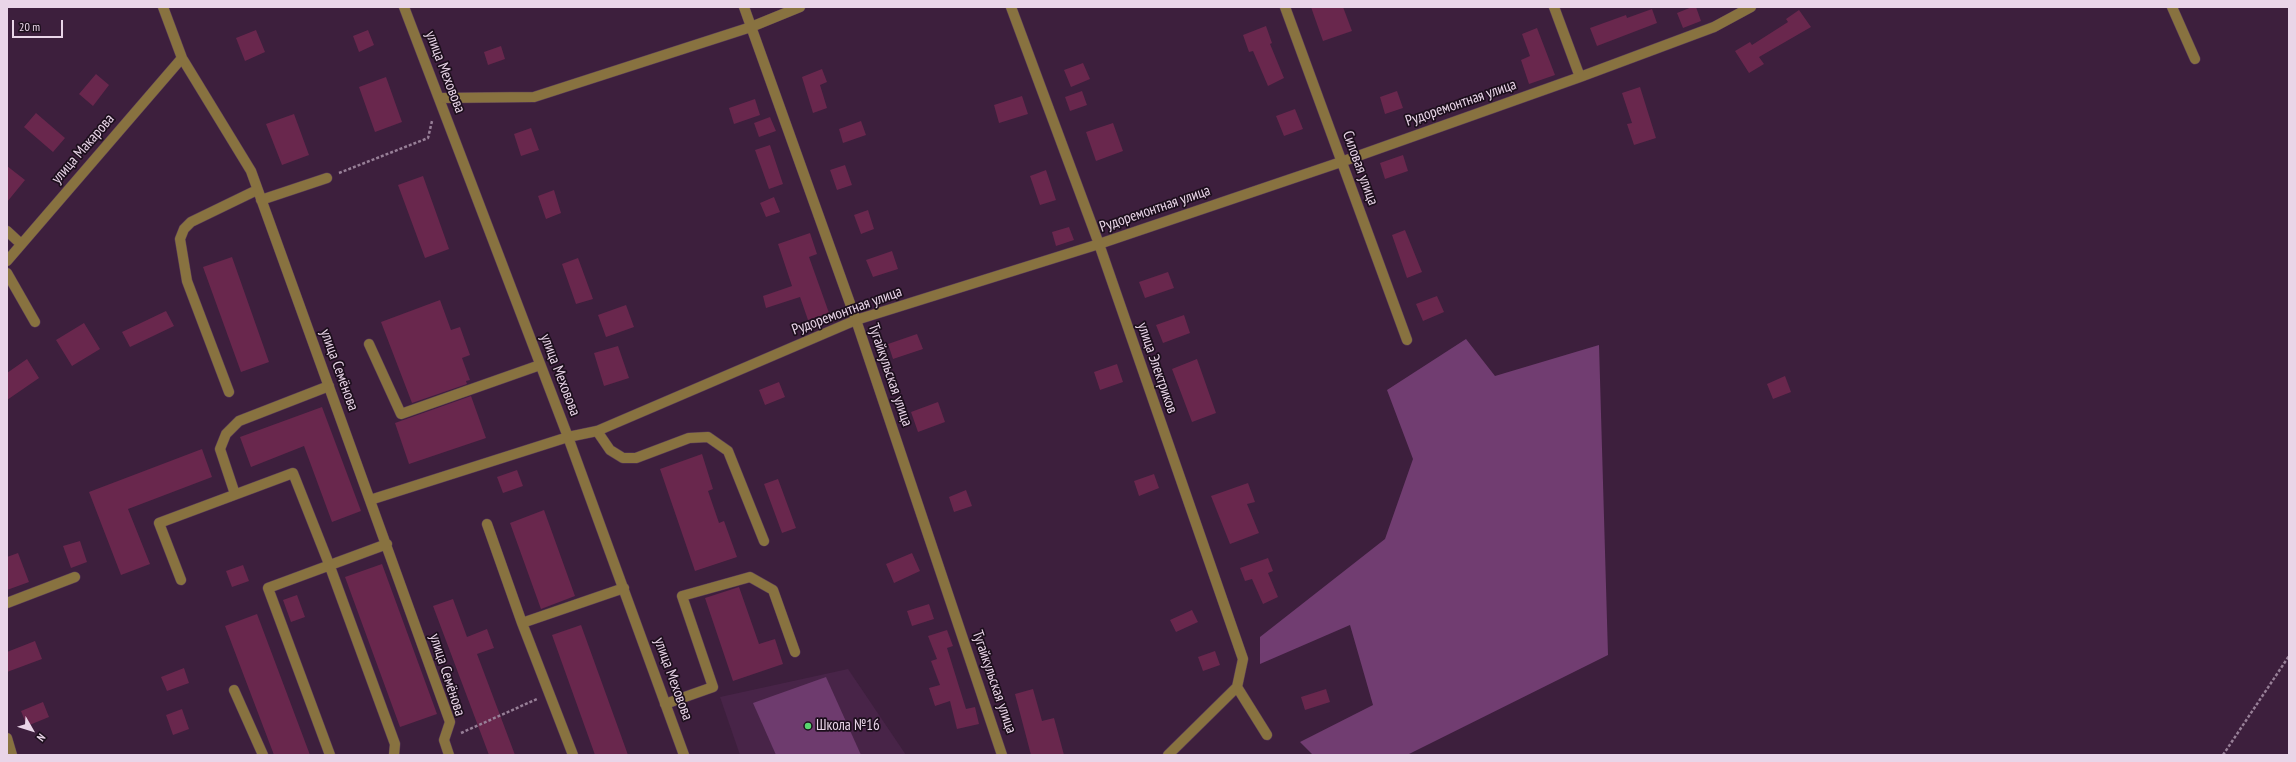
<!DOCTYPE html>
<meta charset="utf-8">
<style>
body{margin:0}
#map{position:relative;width:2296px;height:762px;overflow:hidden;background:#3d1f3d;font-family:"PT Sans Narrow",sans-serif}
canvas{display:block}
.frame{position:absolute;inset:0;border:8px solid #e9d5e8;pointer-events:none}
.north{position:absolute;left:12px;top:710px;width:40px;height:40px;-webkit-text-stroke:3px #1d0f1d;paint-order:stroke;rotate:129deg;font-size:11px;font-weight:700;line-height:16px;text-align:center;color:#e9d5e8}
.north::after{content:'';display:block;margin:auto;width:14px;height:18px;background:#e9d5e8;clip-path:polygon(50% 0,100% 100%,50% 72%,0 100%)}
.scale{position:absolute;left:12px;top:20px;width:51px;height:18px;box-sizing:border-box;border:2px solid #e9d5e8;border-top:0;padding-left:5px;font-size:12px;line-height:14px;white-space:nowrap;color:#e9d5e8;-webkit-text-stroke:3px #1d0f1d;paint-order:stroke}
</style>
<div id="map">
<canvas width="2296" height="762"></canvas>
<div class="frame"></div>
<div class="north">N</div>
<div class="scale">20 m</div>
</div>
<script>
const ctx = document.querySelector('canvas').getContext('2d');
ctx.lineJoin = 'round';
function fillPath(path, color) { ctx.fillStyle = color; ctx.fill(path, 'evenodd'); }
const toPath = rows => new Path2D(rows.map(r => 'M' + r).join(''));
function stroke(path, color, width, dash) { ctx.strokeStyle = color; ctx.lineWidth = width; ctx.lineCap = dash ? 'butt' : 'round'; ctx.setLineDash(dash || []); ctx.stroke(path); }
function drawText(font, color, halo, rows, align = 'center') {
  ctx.font = font + ' "PT Sans Narrow",sans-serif'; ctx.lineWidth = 3.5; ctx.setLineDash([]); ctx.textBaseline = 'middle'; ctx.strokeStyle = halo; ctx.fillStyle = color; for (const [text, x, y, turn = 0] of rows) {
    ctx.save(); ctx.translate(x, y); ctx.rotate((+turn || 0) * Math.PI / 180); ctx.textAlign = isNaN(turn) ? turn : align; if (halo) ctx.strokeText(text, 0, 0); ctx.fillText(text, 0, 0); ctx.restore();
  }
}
fillPath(toPath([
 [848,669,906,755,740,755,720,697]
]), '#482448');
fillPath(toPath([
 [826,677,861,755,776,755,753,703]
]), '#6e3b6e');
fillPath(toPath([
 [1466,339,1495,376,1599,345,1608,655,1407,755,1313,755,1300,742,1373,705,1350,625,1260,664,1260,637,1385,539,1413,459,1387,390]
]), '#713d71');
fillPath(toPath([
 [1311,7,1343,7,1352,31,1323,41],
 [1692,7,1696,7,1701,21,1683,28,1677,13],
 [1652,9,1657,23,1597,46,1590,28,1626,15,1627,18],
 [1799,10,1811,27,1759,57,1764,64,1749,73,1735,51,1750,42,1752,45,1788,22,1786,19],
 [1266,26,1272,43,1270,44,1284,78,1268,86,1253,51,1249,52,1243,35],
 [1537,28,1555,75,1529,84,1521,60,1530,56,1522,34],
 [256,30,265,52,245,61,236,38],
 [368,30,374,45,359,52,353,36],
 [501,46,505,59,488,65,484,52],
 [1083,63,1090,79,1071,87,1064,70],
 [822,69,827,82,820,85,827,108,813,113,802,77],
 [96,74,109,85,93,106,79,94],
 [386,77,402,122,375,132,359,87],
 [1640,87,1656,138,1634,145,1627,124,1632,123,1622,93],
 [1082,91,1087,105,1070,111,1065,97],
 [1397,91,1403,108,1385,114,1380,97],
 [1022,96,1028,114,999,123,994,105],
 [755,99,760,115,734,124,729,108],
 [1295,109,1303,129,1284,136,1276,116],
 [36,113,65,138,53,152,24,127],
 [294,114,309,155,282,165,266,124],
 [770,117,776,131,759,137,754,123],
 [861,121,866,135,843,143,839,129],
 [1113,123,1123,151,1096,161,1086,132],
 [531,128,539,150,521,156,514,134],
 [770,145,783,184,769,189,755,150],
 [1403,155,1408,171,1385,179,1380,163],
 [845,165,852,185,837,190,830,170],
 [7,166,25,180,7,202],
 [1046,170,1056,200,1040,205,1030,176],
 [423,176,449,249,425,258,398,185],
 [554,190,561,213,546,219,538,196],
 [774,197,780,212,766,217,760,203],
 [868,210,874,229,861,234,854,215],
 [1069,227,1074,240,1056,246,1052,232],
 [1405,230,1422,272,1407,278,1392,235],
 [810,233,817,254,809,257,829,313,808,320,800,297,766,308,763,296,792,286,778,244],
 [892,251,898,269,873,277,866,260],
 [232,257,269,362,241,372,203,267],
 [578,258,593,299,576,304,562,264],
 [1168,272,1174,288,1145,298,1139,282],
 [1437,296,1444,312,1423,321,1416,304],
 [440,300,451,330,460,327,470,355,462,358,470,380,466,381,467,384,412,403,381,322],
 [626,305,634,327,606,337,598,315],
 [166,311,174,326,130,347,122,332],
 [1184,315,1190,333,1163,343,1156,325],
 [84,323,100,349,72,366,56,340],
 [917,334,923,349,893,359,888,344],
 [618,346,629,378,604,386,594,353],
 [27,359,39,378,7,400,7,373],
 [1197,359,1216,413,1192,422,1172,369],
 [1117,364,1123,382,1100,390,1094,372],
 [1785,376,1791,392,1773,399,1767,384],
 [779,382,785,397,765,405,759,390],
 [471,396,486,438,409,464,395,423],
 [938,402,945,422,918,432,911,412],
 [322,407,361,511,332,522,304,446,251,467,240,437],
 [202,449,212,477,128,509,150,564,121,575,89,492],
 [702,454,713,489,708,491,719,523,724,521,737,557,695,571,660,469],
 [517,470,523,486,503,493,497,477],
 [1154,474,1159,488,1139,496,1134,481],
 [778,479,796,528,782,533,764,484],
 [1248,483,1255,502,1247,504,1259,533,1230,544,1211,496],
 [966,490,972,506,954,512,949,497],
 [544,510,575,596,541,609,510,523],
 [80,541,87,562,71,568,63,546],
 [18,553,29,582,7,590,7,557],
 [912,553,920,571,894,583,886,564],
 [1268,558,1273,571,1268,573,1278,597,1263,604,1252,579,1245,581,1240,568],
 [382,564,437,714,400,727,345,577],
 [243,565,249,581,232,587,226,571],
 [739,587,759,644,775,639,783,664,733,681,705,598],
 [297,595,305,617,291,622,283,600],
 [453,599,467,637,487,629,494,648,477,654,515,755,489,755,433,606],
 [929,604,934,619,912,626,907,611],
 [1192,610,1198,622,1176,632,1170,620],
 [257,614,310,755,274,755,225,626],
 [581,625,628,755,595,755,552,635],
 [947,630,953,646,947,648,966,709,975,707,979,724,957,729,950,701,935,706,929,688,940,685,931,661,937,659,928,636],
 [35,641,42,659,7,672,7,652],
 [1215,651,1220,665,1203,671,1198,657],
 [184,668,189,683,167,691,161,677],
 [1033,689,1042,721,1054,718,1064,755,1031,755,1015,694],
 [1326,689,1330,702,1305,710,1301,697],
 [43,702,49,717,27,726,21,711],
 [182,709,189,729,173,735,166,715]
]), '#69274d');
const minor = toPath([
 [163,7,182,58,251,171,450,722,444,740,449,755],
 [404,7,568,437,684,755],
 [744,7,856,320,1002,755],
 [1011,7,1099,244,1243,659,1237,687,1267,735],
 [1285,7,1407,340],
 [1554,7,1580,77],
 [2172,7,2195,59],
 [439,98,534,97,751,27,800,7],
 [261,200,327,178],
 [7,231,21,244],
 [7,261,182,58],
 [7,273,35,322],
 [369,344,401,414,540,365],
 [229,392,187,281,180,239,184,229,191,222,257,190],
 [597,431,610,450,623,458,636,458,689,438,708,437,728,451,764,541],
 [235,494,220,449,226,434,239,421,329,386],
 [370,500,568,437,597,431,856,320,1099,244,1341,162,1580,77,1714,27,1751,7],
 [487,524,522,623,573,755],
 [181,580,159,523,293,473,329,564,395,744,394,755],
 [7,603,75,577],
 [522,623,624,588],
 [234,690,263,755],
 [665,704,713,687,682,596,750,577,773,590,795,652],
 [7,738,12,755],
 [330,755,268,588,387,544],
 [1168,755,1237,687]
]);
stroke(minor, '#593c58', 11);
stroke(toPath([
 [339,173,428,138,432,121],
 [461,733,537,699],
 [2223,755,2289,656]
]), '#977f97', 2.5, [3, 2]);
stroke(minor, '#887240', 10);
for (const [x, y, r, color] of [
 [808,726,4,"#59d56f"]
]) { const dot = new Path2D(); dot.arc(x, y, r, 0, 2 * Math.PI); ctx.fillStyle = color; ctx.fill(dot); stroke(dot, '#1d0f1d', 1.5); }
drawText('15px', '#e9d5e8', '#1d0f1d', [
 ["улица Меховова",445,72,69],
 ["Рудоремонтная улица",1461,103,-19],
 ["улица Макарова",83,149,-49],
 ["Силовая улица",1360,168,70],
 ["Рудоремонтная улица",1155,209,-19],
 ["Рудоремонтная улица",847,311,-20],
 ["улица Электриков",1157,368,71],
 ["улица Семёнова",339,370,70],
 ["улица Меховова",560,375,69],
 ["Тугайкульская улица",890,375,71],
 ["улица Семёнова",447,675,72],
 ["улица Меховова",673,679,70],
 ["Тугайкульская улица",994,682,71]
]);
drawText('15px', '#e9d5e8', '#1d0f1d', [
 ["Школа №16",816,726]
], 'left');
</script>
